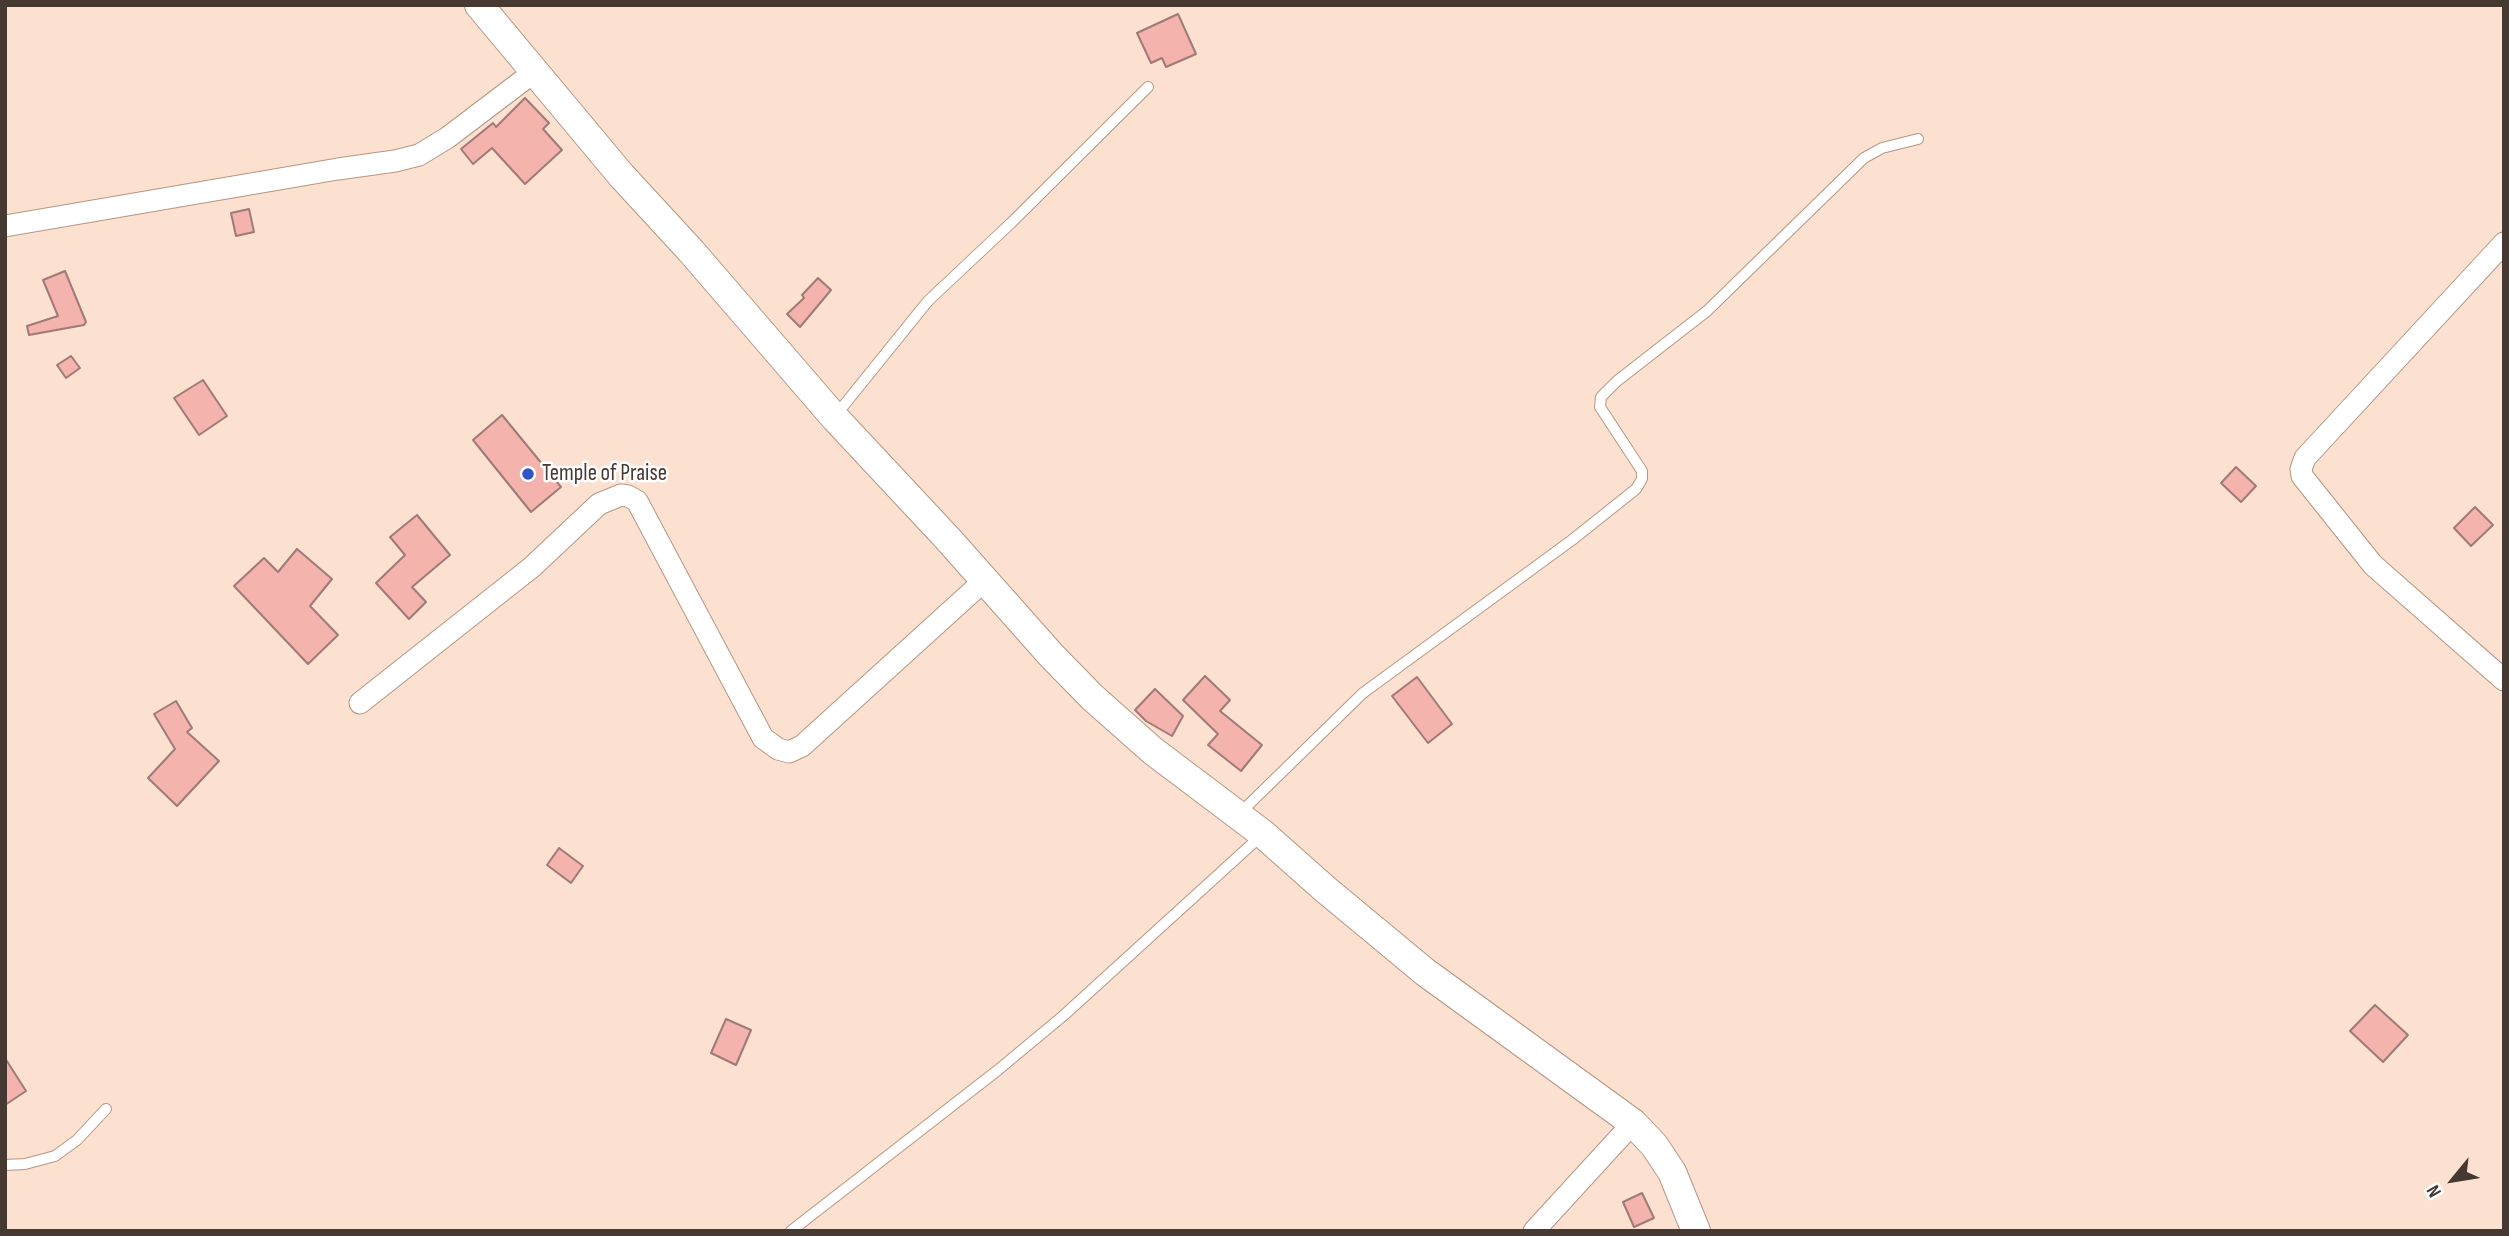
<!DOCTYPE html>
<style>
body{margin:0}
#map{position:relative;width:2509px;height:1236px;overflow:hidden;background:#fce0d0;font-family:"Sofia Sans Condensed",sans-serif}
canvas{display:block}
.frame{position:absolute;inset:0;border:7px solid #463931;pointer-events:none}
.north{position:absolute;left:2418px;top:1145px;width:70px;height:70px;-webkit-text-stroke:5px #fff;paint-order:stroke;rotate:240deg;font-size:19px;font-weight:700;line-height:28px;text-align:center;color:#463931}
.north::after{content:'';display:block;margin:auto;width:24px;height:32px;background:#463931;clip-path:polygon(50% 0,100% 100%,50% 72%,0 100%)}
</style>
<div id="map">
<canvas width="2509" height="1236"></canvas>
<div class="frame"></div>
<div class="north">N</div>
</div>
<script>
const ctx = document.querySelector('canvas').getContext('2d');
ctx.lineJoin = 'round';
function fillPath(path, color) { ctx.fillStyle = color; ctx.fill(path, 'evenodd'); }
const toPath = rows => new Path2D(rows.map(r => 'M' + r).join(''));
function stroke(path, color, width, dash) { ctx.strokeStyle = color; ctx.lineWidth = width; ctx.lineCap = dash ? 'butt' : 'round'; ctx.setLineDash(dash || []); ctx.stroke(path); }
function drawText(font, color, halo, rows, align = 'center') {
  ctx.font = font + ' "Sofia Sans Condensed",sans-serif'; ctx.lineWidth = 5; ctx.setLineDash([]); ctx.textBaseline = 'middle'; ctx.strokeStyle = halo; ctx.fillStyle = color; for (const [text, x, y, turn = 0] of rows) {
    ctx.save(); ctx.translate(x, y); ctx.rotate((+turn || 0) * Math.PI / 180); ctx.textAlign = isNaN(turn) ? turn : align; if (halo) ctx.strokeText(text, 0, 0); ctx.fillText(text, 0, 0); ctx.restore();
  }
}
const building = toPath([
 [1178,14,1196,54,1166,67,1162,58,1151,63,1137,33,1178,14],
 [525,98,549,123,543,129,562,150,525,184,492,148,473,164,461,149,493,123,496,127,525,98],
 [249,209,254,232,236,236,231,213,249,209],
 [65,271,86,322,84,325,29,335,27,326,58,316,43,280,65,271],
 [818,278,831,290,800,327,787,314,804,298,802,295,818,278],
 [71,356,80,368,66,378,57,365,71,356],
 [203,380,227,416,199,435,174,398,203,380],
 [502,415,561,487,531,512,473,440,502,415],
 [2236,467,2256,486,2241,502,2221,483,2236,467],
 [2475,507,2493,525,2471,546,2454,528,2475,507],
 [417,515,450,555,412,587,426,602,409,619,376,583,405,555,390,537,417,515],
 [297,549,332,579,310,606,338,635,308,664,234,586,264,558,278,572,297,549],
 [1205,676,1230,700,1220,711,1262,745,1241,771,1208,745,1218,734,1183,700,1205,676],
 [1417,677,1452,724,1428,743,1392,696,1417,677],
 [1155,689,1183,716,1172,736,1146,721,1135,710,1155,689],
 [176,701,192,728,187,732,219,761,177,806,148,778,175,749,154,714,176,701],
 [559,848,583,866,571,883,547,865,559,848],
 [2375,1005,2408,1035,2383,1062,2350,1031,2375,1005],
 [726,1019,751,1030,736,1065,711,1053,726,1019],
 [5,1058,26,1091,5,1105,5,1058],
 [1642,1193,1654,1218,1634,1227,1623,1202,1642,1193]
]);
fillPath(building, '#f4b3ad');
stroke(building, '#9f7a77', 2);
const service = toPath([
 [836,415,928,301,1011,223,1148,87],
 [1238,815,1363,693,1572,540,1636,489,1642,479,1642,471,1600,407,1601,397,1617,381,1707,311,1864,158,1882,148,1918,139],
 [5,1165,25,1164,55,1156,77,1140,106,1109],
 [791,1231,998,1070,1063,1016,1263,834]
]);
const minor = toPath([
 [5,226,338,169,395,161,419,155,447,138,534,72],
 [2504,243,2305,458,2301,469,2302,476,2373,565,2504,680],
 [360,703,532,567,599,504,621,495,628,496,637,501,763,738,778,749,789,752,802,746,985,580],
 [1534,1231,1633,1123]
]);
const tertiary = toPath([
 [479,5,621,175,691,251,835,418,949,540,1051,655,1092,697,1153,751,1263,834,1325,889,1425,972,1633,1123,1654,1145,1672,1172,1696,1231]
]);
stroke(service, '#b69682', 12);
stroke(minor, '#b69682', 23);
stroke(tertiary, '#b69682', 30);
stroke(service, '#fff', 10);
stroke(minor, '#fff', 21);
stroke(tertiary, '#fff', 28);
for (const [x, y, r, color] of [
 [528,474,7,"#3155c5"]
]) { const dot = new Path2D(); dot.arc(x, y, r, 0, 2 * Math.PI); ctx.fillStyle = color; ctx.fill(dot); stroke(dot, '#fff', 2.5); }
drawText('23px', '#463931', '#fff', [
 ["Temple of Praise",542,474]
], 'left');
</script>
